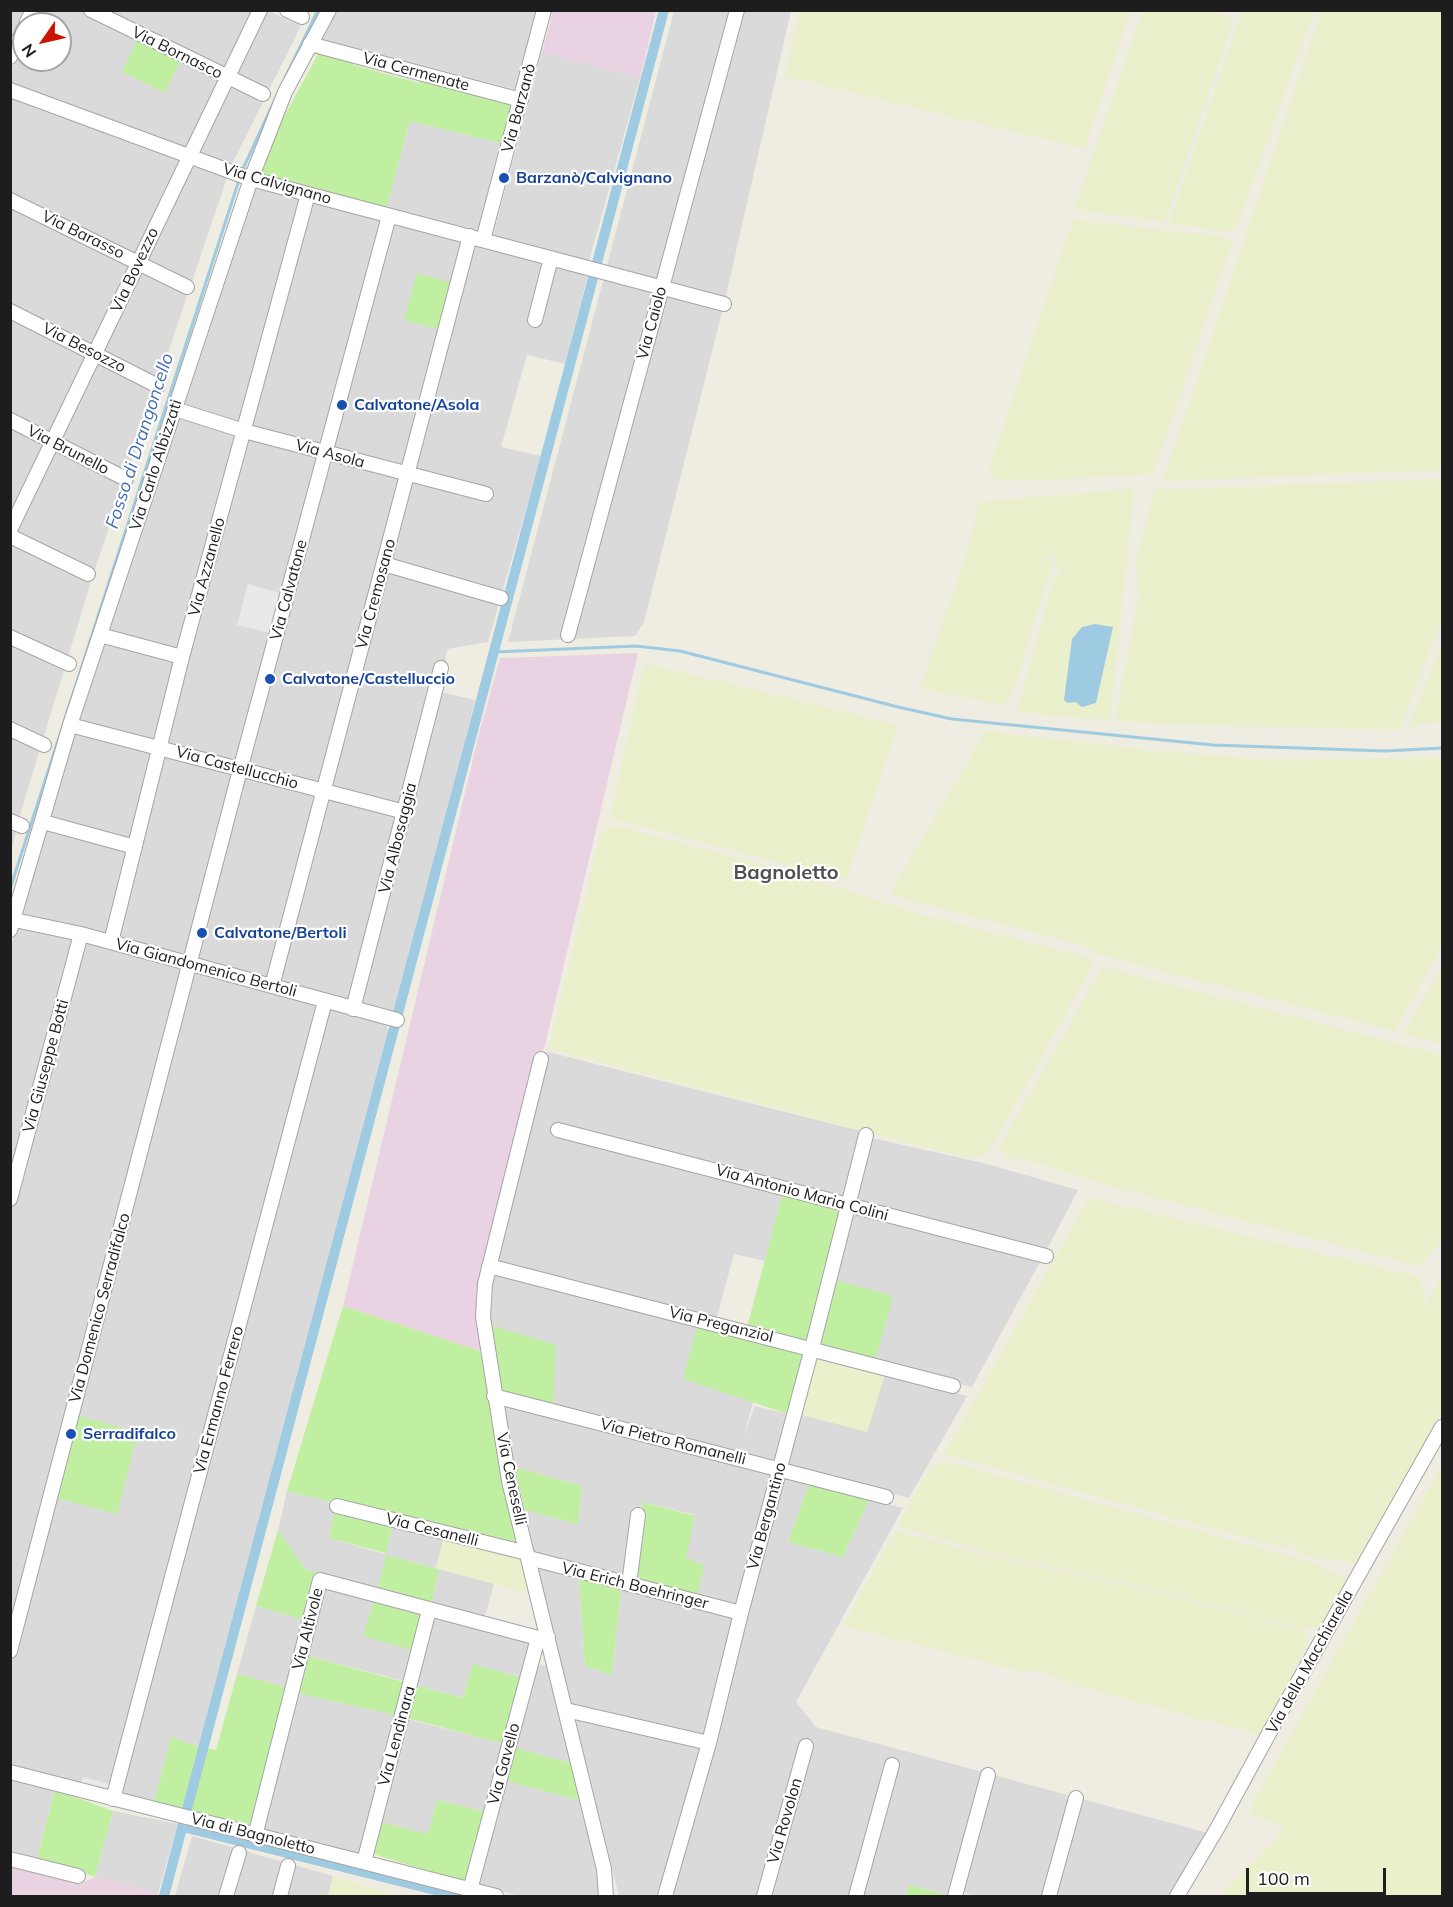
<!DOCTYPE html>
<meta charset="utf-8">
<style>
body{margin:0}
#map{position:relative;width:1453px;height:1907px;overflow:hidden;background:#efece2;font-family:Mulish,sans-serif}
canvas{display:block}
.frame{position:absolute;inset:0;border:12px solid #1d1d1d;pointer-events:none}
.north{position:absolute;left:12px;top:12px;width:60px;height:60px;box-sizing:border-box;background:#fff;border:2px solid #a5a5a5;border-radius:50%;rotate:236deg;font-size:16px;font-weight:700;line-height:24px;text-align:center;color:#1d1d1d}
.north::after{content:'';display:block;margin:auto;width:21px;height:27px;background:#ca1500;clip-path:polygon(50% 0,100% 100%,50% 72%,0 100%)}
.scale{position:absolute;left:1246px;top:1868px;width:140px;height:27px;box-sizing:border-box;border:3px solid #1d1d1d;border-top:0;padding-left:8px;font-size:18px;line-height:21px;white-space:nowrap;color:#1d1d1d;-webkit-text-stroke:4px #fff;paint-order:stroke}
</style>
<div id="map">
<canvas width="1453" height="1907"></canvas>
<div class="frame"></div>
<div class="north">N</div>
<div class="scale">100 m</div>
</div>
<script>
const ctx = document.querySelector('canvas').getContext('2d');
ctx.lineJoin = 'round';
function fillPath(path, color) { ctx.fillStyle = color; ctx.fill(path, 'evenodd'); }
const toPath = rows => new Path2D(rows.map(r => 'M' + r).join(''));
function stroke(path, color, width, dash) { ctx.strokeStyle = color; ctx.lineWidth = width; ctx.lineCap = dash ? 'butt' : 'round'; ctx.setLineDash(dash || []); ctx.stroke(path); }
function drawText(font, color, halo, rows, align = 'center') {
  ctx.font = font + ' Mulish,sans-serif'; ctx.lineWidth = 4.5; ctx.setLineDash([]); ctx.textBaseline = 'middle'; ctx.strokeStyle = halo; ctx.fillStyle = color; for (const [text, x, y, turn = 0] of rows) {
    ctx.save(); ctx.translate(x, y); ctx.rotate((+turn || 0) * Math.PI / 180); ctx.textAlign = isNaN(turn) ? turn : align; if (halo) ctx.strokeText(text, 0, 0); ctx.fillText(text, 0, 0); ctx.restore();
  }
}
fillPath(toPath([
 [11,11,269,11,301,26,231,166,93,575,19,818,11,853],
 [24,24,60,24,60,60,24,60],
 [336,11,536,11,517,90,321,39],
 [674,11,791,11,724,304,644,622,635,636,508,642],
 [542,52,640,78,589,261,493,236],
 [410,121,500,143,479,230,386,209],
 [253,186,588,274,565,364,527,355,501,447,541,456,488,642,447,649,441,692,475,700,442,837,393,1014,22,913,73,731],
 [17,925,386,1022,388,1033,311,1337,256,1534,238,1609,199,1747,171,1738,154,1802,11,1765,10,950],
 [548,1052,861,1131,845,1199,786,1184,765,1261,734,1254,716,1320,698,1324,684,1379,753,1402,743,1438,755,1406,788,1414,774,1459,738,1453,771,1473,736,1608,695,1598,685,1558,695,1515,642,1502,627,1579,535,1557,525,1510,578,1524,582,1486,514,1467,490,1325,495,1262],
 [872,1138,983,1163,1078,1190,1046,1251,959,1230,857,1199],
 [852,1213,1040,1262,972,1387,875,1361,836,1280],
 [885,1374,967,1396,909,1498,782,1467,798,1414],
 [782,1477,809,1484,788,1542,843,1557,869,1499,903,1508,796,1702,816,1727,1208,1833,1173,1896,978,1896,960,1892,950,1896,909,1885,906,1896,619,1896,538,1568,579,1579,585,1666,612,1675,621,1589,744,1621],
 [287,1491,336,1503,329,1538,385,1554,393,1524,444,1537,436,1568,386,1555,377,1591,306,1570,278,1530],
 [439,1569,494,1584,484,1619,431,1606],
 [325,1588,374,1600,412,1650,404,1681,308,1656],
 [256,1606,304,1620,286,1687,237,1674],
 [433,1617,532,1643,522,1678,473,1665,463,1698,416,1685],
 [536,1664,550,1666,574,1764,512,1747],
 [297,1693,395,1715,359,1855,312,1841,263,1832],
 [407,1719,505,1744,485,1812,438,1800,428,1834,380,1822],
 [10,1779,55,1790,37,1858,11,1850],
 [506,1781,582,1801,600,1875,599,1896,520,1896,477,1885],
 [113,1811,178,1824,158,1893,95,1877],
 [192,1836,333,1876,328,1896,175,1896]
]), '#dbdada');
fillPath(toPath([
 [553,11,656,11,640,78,542,52],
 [638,653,544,1049,535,1055,476,1291,480,1351,343,1306,478,738,500,658],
 [10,1864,82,1883,95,1877,158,1893,157,1896,11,1896]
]), '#e9d3e3');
fillPath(toPath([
 [1143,10,1209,11,1233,20,1165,222,1074,209],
 [799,11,799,10,1130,11,1085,149,785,76],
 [1242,11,1314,11,1237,226,1229,232,1169,223],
 [1321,11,1442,11,1442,470,1163,481],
 [1073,220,1224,236,1232,242,1153,474,1021,481,992,478,988,472],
 [1442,479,1442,619,1399,730,1115,722,1139,595,1136,560,1155,490],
 [1134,489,1110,720,1035,714,1017,711,1053,582,1060,569,1050,554,1046,556,1052,564,1013,692,1004,705,920,688,969,546,980,502],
 [1442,644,1442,722,1409,725],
 [652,665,898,725,847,879,831,877,610,818,644,666],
 [986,731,1146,750,1267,760,1442,758,1442,947,1395,1031,1097,954,1081,945,895,896,891,891],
 [618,826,779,869,924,915,1086,957,1094,963,990,1150,980,1156,966,1158,549,1049,600,835,608,829],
 [1442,966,1442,1044,1403,1034],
 [1106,968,1442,1055,1442,1239,1441,1242,1419,1266,1103,1184,1040,1164,1005,1156,999,1147,1100,971],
 [1089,1198,1419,1277,1425,1294,1423,1310,1439,1281,1442,1282,1442,1412,1361,1558,1353,1563,1307,1556,1296,1552,1292,1544,1286,1549,944,1454],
 [815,1355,885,1374,867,1432,798,1414],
 [946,1461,1308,1561,1347,1579,1325,1622,1319,1627,1303,1629,1144,1587,1001,1556,901,1527,898,1523,929,1471,937,1463],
 [1442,1464,1442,1896,1219,1896,1283,1831,1282,1826,1258,1818,1251,1812,1253,1803],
 [895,1531,1000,1559,1141,1588,1303,1631,1310,1640,1261,1735,1078,1686,1037,1670,1021,1671,843,1626],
 [444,1537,522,1556,533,1594,436,1568],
 [333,1876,397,1896,328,1896]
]), '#eaf0cb');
fillPath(toPath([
 [137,40,180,61,165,93,122,72],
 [320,50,355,60,354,65,419,83,421,77,511,101,513,108,500,143,410,121,386,209,257,175,272,139],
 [417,273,451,283,439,329,404,320],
 [782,1196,843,1210,807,1344,747,1327],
 [836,1280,893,1296,875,1361,818,1345],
 [343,1306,480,1351,521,1546,393,1524,386,1553,329,1538,336,1503,287,1491],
 [698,1324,805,1353,788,1414,683,1379],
 [490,1325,556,1345,553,1405,500,1391],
 [78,1416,138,1432,117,1514,56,1498],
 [514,1467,582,1486,578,1524,525,1510],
 [809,1484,869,1499,843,1557,788,1542],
 [642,1502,695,1516,686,1558,704,1565,697,1597,637,1579],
 [278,1530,306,1570,315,1572,304,1620,256,1606],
 [386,1555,439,1569,431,1606,377,1591],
 [579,1579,621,1589,612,1675,585,1666],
 [374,1600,422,1612,412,1650,363,1636],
 [308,1656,463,1698,473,1664,522,1678,505,1744,395,1715,297,1693],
 [237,1674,286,1687,252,1825,154,1802,171,1737,199,1747,216,1750],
 [512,1747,574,1764,582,1801,506,1781],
 [55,1790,113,1811,95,1877,37,1858],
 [437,1800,485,1812,465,1882,373,1854,380,1822,428,1834],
 [909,1885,950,1896,906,1896]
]), '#c0efa2');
fillPath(toPath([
 [248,584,280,593,270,633,237,625],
 [83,1777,110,1784,109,1791,81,1784]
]), '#e9e9e9');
fillPath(toPath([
 [1095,624,1113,627,1096,703,1082,707,1076,702,1068,703,1064,700,1072,639,1082,627]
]), '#9ecbe1');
stroke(toPath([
 [285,78,318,10],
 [242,171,278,93],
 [494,652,636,646,680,651,898,707,952,719,1213,745,1385,751,1442,748],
 [10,889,239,180]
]), '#9ecbe1', 3);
stroke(toPath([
 [183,1827,459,1896],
 [164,1896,664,10]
]), '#9ecbe1', 10);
const minor = toPath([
 [91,10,263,94],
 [287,10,302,17],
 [26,24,33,10],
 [310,44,521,100],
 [10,57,24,29],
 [10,90,251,179,724,304],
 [10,200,187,287],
 [483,240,544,10],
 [10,311,158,386],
 [535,320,551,258],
 [175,409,244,431,486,494],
 [10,420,126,479],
 [10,530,260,10],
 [10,536,88,574],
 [384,564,501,598],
 [100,635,182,657],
 [568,635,737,10],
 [10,637,69,664],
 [70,725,405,812],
 [10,729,44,745],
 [10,821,22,826],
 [43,822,135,847],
 [10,919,81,934,397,1020],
 [10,930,70,725,251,179,285,92,329,10],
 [111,942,182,657,308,194],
 [272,986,470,236],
 [353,1009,441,668],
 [541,1059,485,1284,483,1317,509,1481,604,1869,606,1896],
 [558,1130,1046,1256],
 [10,1199,81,934],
 [489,1266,953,1386],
 [494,1396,886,1497],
 [337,1506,527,1553],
 [529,1558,741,1613],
 [629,1584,638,1515],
 [10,1651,240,770,389,216],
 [566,1710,709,1743],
 [10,1772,496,1896],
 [113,1799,325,1001],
 [255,1836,320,1580,538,1638,548,1637],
 [10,1859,78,1876],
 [364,1862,429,1610],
 [470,1890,538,1638],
 [226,1896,239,1853],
 [280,1896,288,1866],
 [665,1896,709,1743,741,1613,812,1348,866,1135],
 [764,1896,806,1746],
 [856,1896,892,1765],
 [955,1896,988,1775],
 [1049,1896,1076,1798],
 [1177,1896,1218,1827,1273,1726,1442,1427]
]);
stroke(minor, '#a4a4a4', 16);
stroke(minor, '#fff', 14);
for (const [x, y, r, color] of [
 [504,178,6,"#1a4fb4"],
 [342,405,6,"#1a4fb4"],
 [270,679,6,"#1a4fb4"],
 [202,933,6,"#1a4fb4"],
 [71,1434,6,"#1a4fb4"]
]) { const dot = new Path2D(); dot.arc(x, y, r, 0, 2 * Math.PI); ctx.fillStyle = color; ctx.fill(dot); stroke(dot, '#fff', 2); }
drawText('16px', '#1d1d1d', '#fff', [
 ["Via Bornasco",177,53,26],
 ["Via Cermenate",416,72,15],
 ["Via Barzanò",519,108,-75],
 ["Via Calvignano",277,184,16],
 ["Via Barasso",83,235,26],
 ["Via Bovezzo",135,270,-65],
 ["Via Caiolo",652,323,-75],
 ["Via Besozzo",84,348,27],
 ["Via Brunello",68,450,27],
 ["Via Asola",330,454,15],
 ["Via Carlo Albizzati",156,465,-72],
 ["Via Azzanello",207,567,-75],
 ["Via Calvatone",289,590,-75],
 ["Via Cremosano",376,594,-75],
 ["Via Castellucchio",237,768,15],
 ["Via Albosaggia",398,838,-76],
 ["Via Giandomenico Bertoli",206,968,15],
 ["Via Giuseppe Botti",46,1066,-75],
 ["Via Antonio Maria Colini",802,1193,15],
 ["Via Domenico Serradifalco",100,1308,-75],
 ["Via Preganziol",721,1325,14],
 ["Via Ermanno Ferrero",219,1400,-75],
 ["Via Pietro Romanelli",673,1442,14],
 ["Via Ceneselli",511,1479,78],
 ["Via Bergantino",767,1516,-75],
 ["Via Cesanelli",432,1530,14],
 ["Via Erich Boehringer",635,1586,14],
 ["Via Altivole",308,1629,-76],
 ["Via della Macchiarella",1310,1662,-61],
 ["Via Lendinara",397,1736,-75],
 ["Via Gavello",504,1764,-75],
 ["Via Rovolon",785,1821,-74],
 ["Via di Bagnoletto",253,1834,14]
]);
drawText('bold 16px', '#164399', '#fff', [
 ["Barzanò/Calvignano",516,178],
 ["Calvatone/Asola",354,405],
 ["Calvatone/Castelluccio",282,679],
 ["Calvatone/Bertoli",214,933],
 ["Serradifalco",83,1434]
], 'left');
drawText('italic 18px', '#416fb5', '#fff', [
 ["Fosso di Drangoncello",140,441,-72]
]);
drawText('bold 20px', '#505050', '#fff', [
 ["Bagnoletto",786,873]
]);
</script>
